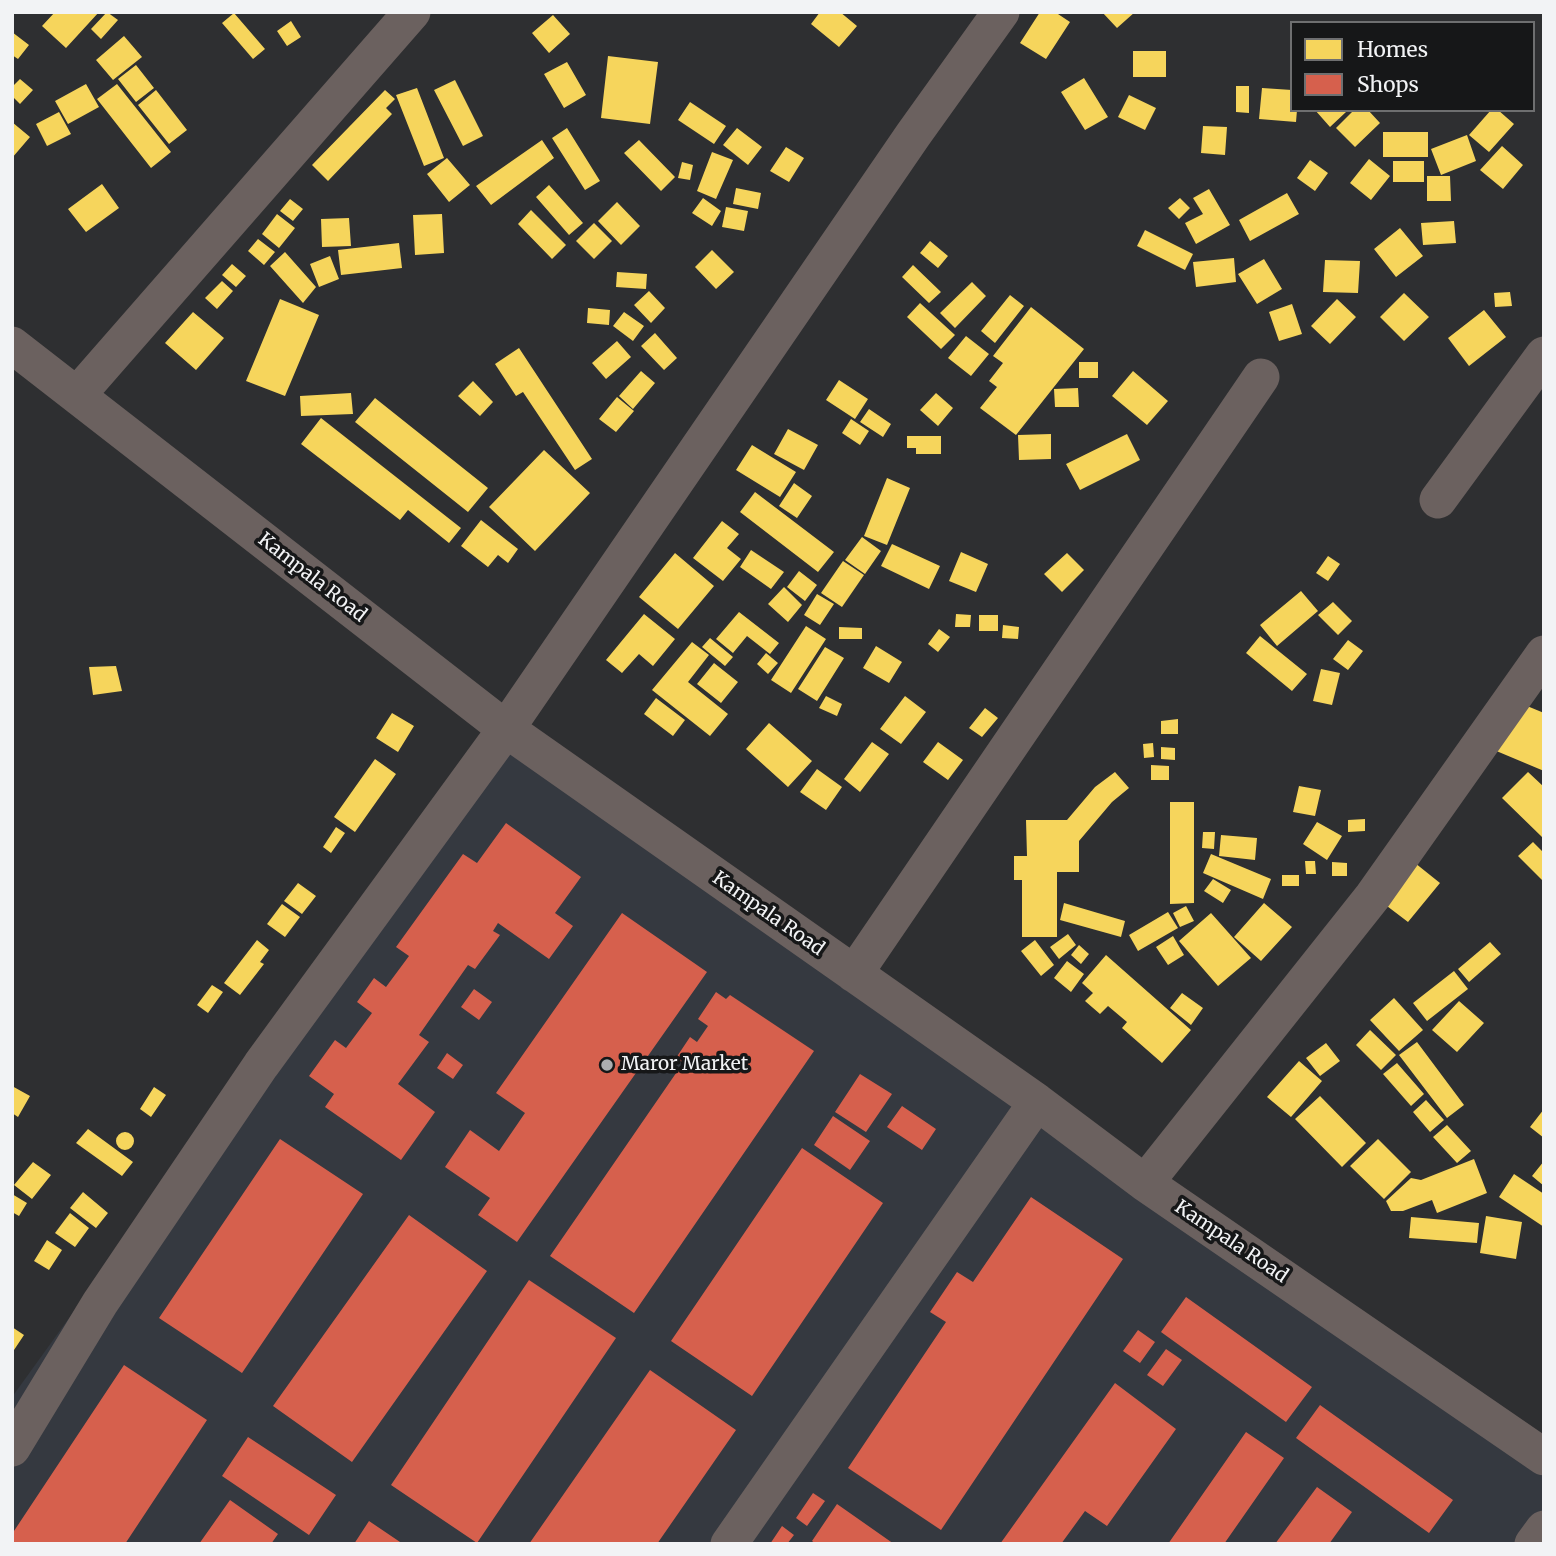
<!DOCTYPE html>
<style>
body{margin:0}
#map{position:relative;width:1556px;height:1556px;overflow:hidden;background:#2e2f31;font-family:Merriweather,serif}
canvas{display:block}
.frame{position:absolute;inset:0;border:14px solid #f2f3f5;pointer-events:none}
.legend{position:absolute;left:1290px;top:21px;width:245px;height:91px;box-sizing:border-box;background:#161718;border:2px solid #6e6f70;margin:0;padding:9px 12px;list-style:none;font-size:21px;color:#f2f3f5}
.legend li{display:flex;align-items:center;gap:14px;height:35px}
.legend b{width:35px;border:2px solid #6e6f70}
</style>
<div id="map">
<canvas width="1556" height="1556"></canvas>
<div class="frame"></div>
<ul class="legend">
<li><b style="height:19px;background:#f6d55c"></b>Homes</li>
<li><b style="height:19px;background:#d6604d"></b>Shops</li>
</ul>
</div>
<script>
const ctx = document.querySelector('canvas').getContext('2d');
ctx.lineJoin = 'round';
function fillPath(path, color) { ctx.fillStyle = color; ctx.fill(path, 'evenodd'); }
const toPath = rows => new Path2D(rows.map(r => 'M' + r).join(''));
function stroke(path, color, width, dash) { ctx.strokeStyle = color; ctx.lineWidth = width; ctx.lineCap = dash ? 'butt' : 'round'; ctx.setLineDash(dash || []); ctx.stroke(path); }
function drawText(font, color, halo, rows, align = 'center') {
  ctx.font = font + ' Merriweather,serif'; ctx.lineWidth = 7; ctx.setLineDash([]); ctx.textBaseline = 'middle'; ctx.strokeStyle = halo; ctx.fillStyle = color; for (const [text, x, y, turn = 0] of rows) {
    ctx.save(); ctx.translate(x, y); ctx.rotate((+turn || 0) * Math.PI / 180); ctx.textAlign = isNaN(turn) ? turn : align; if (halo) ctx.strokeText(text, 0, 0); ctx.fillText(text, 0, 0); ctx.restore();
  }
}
fillPath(toPath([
 [492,732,1544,1477,1544,1532,1536,1544,12,1544,12,1397]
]), '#353940');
fillPath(toPath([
 [55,12,99,12,66,48,42,26],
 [107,12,118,20,101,39,91,29],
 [820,12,840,12,857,26,839,47,811,24],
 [1040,12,1055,12,1070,22,1046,59,1020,43],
 [1102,12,1135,12,1117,28],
 [234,13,265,49,253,59,222,23],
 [553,15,570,34,549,53,532,33],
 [291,21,301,37,287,46,277,31],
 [12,32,29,45,18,59,12,55],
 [124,36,142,57,113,80,96,60],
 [1133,51,1166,51,1166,77,1133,77],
 [608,56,658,62,650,124,601,118],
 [567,62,586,95,564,108,544,74],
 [136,65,154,88,136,102,118,79],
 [1084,78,1108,117,1085,130,1061,92],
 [20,79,33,90,20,104,12,96,12,87],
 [455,80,483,136,463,146,434,90],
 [86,84,99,107,68,124,55,101],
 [117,84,171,152,151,168,97,99],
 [1236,86,1249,86,1249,113,1236,112],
 [417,88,444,158,424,166,396,95],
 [1262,88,1292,90,1292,110,1297,110,1296,122,1259,119],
 [156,90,187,130,169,144,138,105],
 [385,90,395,99,386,108,392,114,328,181,312,165],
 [1129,95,1156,108,1145,130,1118,117],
 [690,102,726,126,714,144,678,120],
 [1315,110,1344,110,1346,112,1330,127],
 [1354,110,1368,110,1380,123,1355,147,1336,128],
 [1491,110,1498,110,1514,124,1489,152,1469,135],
 [59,112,71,134,47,146,36,124],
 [12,122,30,137,12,158],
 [1203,126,1227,127,1225,155,1201,153],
 [567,128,600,181,585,190,552,138],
 [737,128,762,147,748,165,723,145],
 [1383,132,1428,132,1428,157,1383,157],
 [1467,135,1476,161,1441,175,1431,149],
 [542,140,554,158,491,205,476,186],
 [639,140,675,177,661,191,624,153],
 [1502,146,1523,165,1503,189,1480,170],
 [786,147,804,158,789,182,770,171],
 [712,152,733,160,716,199,697,191],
 [447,158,470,185,449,202,427,174],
 [1369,159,1390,176,1371,200,1350,183],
 [1310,160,1328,173,1315,191,1297,178],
 [1393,161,1424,161,1424,182,1393,182],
 [682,162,693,165,690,180,678,178],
 [1427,176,1450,176,1451,201,1427,201],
 [102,184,119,208,86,232,68,209],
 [549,185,583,223,569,235,536,197],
 [736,188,761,193,758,209,733,204],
 [1209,189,1230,225,1196,244,1185,223,1203,214,1193,198],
 [1287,193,1299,214,1250,241,1239,220],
 [703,198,721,211,712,226,692,213],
 [1180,198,1190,208,1179,219,1168,208],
 [290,199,303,209,293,221,280,211],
 [617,202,640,226,621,245,598,221],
 [726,207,748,211,744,231,722,227],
 [531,210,566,245,552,259,518,224],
 [277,214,295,228,279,248,262,234],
 [442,214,444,253,415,255,413,215],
 [349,218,351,246,322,247,321,219],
 [1454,221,1456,243,1423,245,1421,223],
 [594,223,612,241,594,259,576,241],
 [1400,228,1423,256,1396,277,1374,249],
 [1145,230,1193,254,1185,270,1137,246],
 [258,239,275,252,264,265,248,251],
 [930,241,948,256,938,268,920,253],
 [399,243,402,268,341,275,338,250],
 [712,250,734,272,716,289,695,267],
 [285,252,316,287,303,303,270,266],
 [330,256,339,279,319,287,310,264],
 [1234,258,1236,282,1196,287,1193,262],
 [1264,259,1282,289,1257,304,1238,274],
 [1325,260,1360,261,1358,293,1323,292],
 [232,264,246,276,236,287,222,275],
 [913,265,941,292,929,303,902,277],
 [617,272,647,274,646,289,616,287],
 [222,281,233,291,217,309,205,298],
 [972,282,986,296,955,328,940,313],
 [649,291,665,308,651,323,634,305],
 [1510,292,1512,306,1495,307,1494,293],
 [1404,293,1429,317,1404,341,1380,317],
 [1010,295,1024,306,995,343,981,331],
 [280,299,319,315,285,396,246,381],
 [1337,299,1356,317,1330,344,1311,326],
 [920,303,955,335,941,349,907,317],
 [1292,304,1302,334,1279,341,1269,312],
 [1031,307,1084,349,1016,435,980,408,997,387,989,381,1003,363,993,356],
 [588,308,610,310,609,325,587,323],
 [1484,310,1506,337,1469,366,1448,338],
 [193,312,224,338,196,370,165,343],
 [624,312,644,326,633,341,613,326],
 [655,333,677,358,664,370,641,346],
 [966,336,989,354,971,376,948,358],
 [617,341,631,357,606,379,592,363],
 [519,348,592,459,575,470,523,392,516,396,495,364],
 [1079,362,1098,362,1098,378,1079,378],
 [641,371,655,383,633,409,619,396],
 [1133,371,1168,401,1147,425,1112,396],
 [839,380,868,399,855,419,826,400],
 [473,381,493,402,480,416,458,396],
 [1078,388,1079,407,1055,407,1054,389],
 [351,393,353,414,301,416,300,396],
 [936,393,953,408,938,426,920,410],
 [617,397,634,411,616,432,599,419],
 [375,398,488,488,468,512,355,422],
 [869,409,891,424,883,437,860,422],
 [321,418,461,528,449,543,408,510,400,520,301,444],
 [851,419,869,431,860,445,842,433],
 [788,429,818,445,804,470,774,454],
 [1051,434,1051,459,1019,460,1018,435],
 [1127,434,1140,460,1080,490,1066,464],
 [907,436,941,436,941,454,916,454,916,448,907,448],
 [752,445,796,472,780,497,736,470],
 [544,450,590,493,535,551,489,507],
 [887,478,910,488,887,545,864,536],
 [794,483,812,496,797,518,779,506],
 [755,492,834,552,818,572,740,512],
 [481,520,518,549,508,563,498,555,488,567,461,546],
 [722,521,739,534,727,548,741,559,723,581,693,558],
 [862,537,881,551,865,574,845,560],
 [892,544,940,566,929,589,881,566],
 [751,550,784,572,771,589,740,567],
 [961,552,988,564,976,592,949,581],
 [675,553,714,586,678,629,639,597],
 [1067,553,1084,570,1062,592,1044,574],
 [1328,556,1340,564,1328,581,1316,573],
 [843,561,864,575,842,607,821,593],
 [799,571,817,585,805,601,787,587],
 [784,587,802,605,788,622,768,604],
 [1301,591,1318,611,1277,646,1260,625],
 [817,594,834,604,820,625,804,615],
 [1333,602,1352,621,1338,635,1318,615],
 [739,612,779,643,770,654,747,636,733,653,716,639],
 [644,614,675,639,653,666,639,654,622,673,606,660],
 [956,614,971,615,970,627,955,627],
 [979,615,998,615,998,631,979,631],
 [1003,625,1019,627,1018,639,1002,638],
 [806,626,826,639,791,693,771,680],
 [839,627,862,628,862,639,839,639],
 [939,629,950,637,938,652,928,644],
 [1260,636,1307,674,1292,691,1246,653],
 [710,638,733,657,725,666,702,647],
 [1348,640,1363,651,1348,670,1333,659],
 [692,642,709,655,688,682,728,714,710,736,652,690],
 [876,646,902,662,889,683,863,668],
 [825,647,844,658,817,701,798,689],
 [766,653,778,663,768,674,757,664],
 [714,663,738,682,721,703,697,684],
 [116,666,122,691,93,695,89,667],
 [1321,669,1340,673,1332,705,1313,701],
 [826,696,842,704,837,716,819,708],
 [905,696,926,712,901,744,880,729],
 [656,698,685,720,673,736,644,714],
 [1515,701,1544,713,1544,771,1494,750],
 [985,708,998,718,982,737,969,728],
 [392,713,414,726,398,752,376,738],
 [1178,719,1178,734,1161,734,1161,721],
 [769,723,812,761,788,787,746,749],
 [872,742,889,754,860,792,844,779],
 [938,742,963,760,948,780,923,762],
 [1153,743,1154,757,1144,758,1143,744],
 [1161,747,1175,748,1175,760,1161,759],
 [375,759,396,774,355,832,334,817],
 [1151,765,1169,766,1169,780,1151,780],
 [817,769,842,787,826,810,800,792],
 [1115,772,1129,788,1112,802,1079,841,1079,872,1057,872,1057,937,1022,937,1022,880,1014,880,1014,856,1027,856,1026,820,1067,820,1095,787],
 [1528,772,1544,787,1542,837,1502,798],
 [1299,786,1321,790,1315,816,1293,812],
 [1170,802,1194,802,1194,903,1170,904],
 [1365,819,1365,831,1348,832,1348,820],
 [1317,822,1342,836,1327,860,1303,844],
 [336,827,345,833,331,853,323,847],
 [1203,832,1215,832,1214,849,1202,848],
 [1221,835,1257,838,1255,860,1219,856],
 [1533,842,1544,853,1544,882,1518,856],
 [1211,854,1271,879,1263,899,1203,873],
 [1305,861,1315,861,1316,874,1306,874],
 [1332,862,1347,863,1347,876,1332,876],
 [1415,863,1440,883,1408,922,1383,903],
 [1282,875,1299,875,1299,886,1282,886],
 [1213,879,1231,890,1223,903,1204,891],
 [298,883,316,896,302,914,284,901],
 [1064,903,1125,921,1121,937,1060,920],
 [1264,903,1292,927,1261,961,1234,937],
 [282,904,300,917,285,937,267,924],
 [1186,906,1194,921,1180,927,1173,913],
 [1168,912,1178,928,1138,951,1129,935],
 [1211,913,1251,958,1218,986,1179,941],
 [1068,934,1076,945,1059,959,1050,947],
 [1173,936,1184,955,1168,965,1156,947],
 [257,940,269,950,260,962,264,964,240,995,224,983],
 [1035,940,1054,965,1041,976,1021,951],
 [1490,942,1501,954,1469,982,1458,969],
 [1079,945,1089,954,1081,964,1071,955],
 [1106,955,1191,1030,1162,1063,1122,1028,1127,1022,1108,1006,1100,1014,1085,1001,1093,993,1082,983],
 [1067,961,1084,974,1071,992,1054,978],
 [1454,971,1468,989,1427,1021,1413,1003],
 [212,985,223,992,208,1013,197,1005],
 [1182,993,1203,1008,1191,1025,1170,1008],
 [1394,998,1423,1030,1399,1051,1370,1020],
 [1459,1001,1484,1023,1457,1052,1432,1030],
 [1370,1030,1396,1055,1381,1070,1356,1045],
 [1417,1042,1464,1105,1447,1118,1399,1055],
 [1326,1043,1340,1061,1320,1076,1306,1058],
 [1299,1061,1322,1081,1291,1117,1267,1097],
 [1397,1063,1424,1094,1411,1106,1383,1074],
 [12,1086,30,1096,18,1117,12,1113],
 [154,1087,166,1095,151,1117,140,1109],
 [1320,1096,1366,1143,1342,1167,1295,1119],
 [1426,1100,1444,1120,1430,1132,1413,1112],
 [1544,1109,1544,1138,1530,1127],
 [1447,1125,1471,1151,1457,1163,1433,1137],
 [88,1129,133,1162,122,1176,76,1143],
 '116 1141a9 9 0 1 1 18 0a9 9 0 1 1-18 0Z',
 [1378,1139,1411,1172,1384,1199,1350,1166],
 [1474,1159,1487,1193,1437,1213,1432,1200,1403,1211,1391,1211,1386,1201,1411,1178,1421,1180],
 [1544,1161,1544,1186,1532,1176],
 [33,1162,51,1175,32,1199,14,1185],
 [1514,1174,1544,1194,1544,1227,1499,1197],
 [83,1192,108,1213,96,1228,70,1208],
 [12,1194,27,1203,19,1216,12,1212],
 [70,1213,89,1228,75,1247,55,1233],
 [1486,1216,1522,1222,1516,1259,1480,1253],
 [1411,1217,1479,1223,1477,1243,1409,1238],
 [47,1240,62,1250,49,1270,34,1261],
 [12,1327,24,1335,12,1353]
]), '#f6d55c');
fillPath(toPath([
 [506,823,581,877,555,913,573,926,549,959,498,923,493,931,500,935,475,969,468,965,419,1035,429,1042,398,1084,435,1112,401,1160,325,1107,334,1094,309,1076,335,1040,346,1048,372,1013,357,1002,374,978,386,987,409,956,396,947,463,854,477,863],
 [622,913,707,972,517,1242,478,1215,490,1198,445,1167,470,1130,499,1151,525,1113,496,1093],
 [474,989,492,1002,479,1020,461,1007],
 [716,992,726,999,730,995,814,1051,634,1313,550,1256,683,1063,676,1058,690,1037,697,1042,708,1026,698,1019],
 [447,1053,463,1065,453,1079,437,1068],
 [860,1074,892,1094,866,1132,835,1112],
 [902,1106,936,1129,922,1150,887,1127],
 [833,1116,870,1141,850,1170,814,1145],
 [280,1139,363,1194,242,1373,159,1318],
 [802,1148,883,1203,752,1396,671,1341],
 [1031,1197,1123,1259,941,1530,848,1468,946,1322,930,1312,957,1272,973,1282],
 [409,1215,487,1271,352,1462,273,1406],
 [529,1280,616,1338,477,1543,391,1485],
 [1186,1297,1312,1387,1286,1422,1161,1332],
 [1138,1330,1155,1342,1140,1363,1123,1351],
 [1166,1349,1182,1360,1163,1386,1147,1375],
 [124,1365,207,1420,125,1544,12,1544,12,1534],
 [650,1370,736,1430,657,1544,529,1544],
 [1115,1383,1176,1429,1107,1526,1085,1511,1061,1544,1000,1544],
 [1320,1405,1453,1500,1429,1533,1296,1438],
 [1246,1432,1284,1458,1224,1544,1168,1544],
 [248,1437,336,1495,309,1535,222,1476],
 [1317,1487,1352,1512,1329,1544,1275,1544],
 [813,1493,825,1501,807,1526,796,1518],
 [230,1500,278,1534,271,1544,199,1544],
 [837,1504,894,1544,816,1544,812,1541],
 [369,1521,403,1544,354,1544],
 [782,1526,794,1535,787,1544,770,1544]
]), '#d6604d');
stroke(toPath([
 [12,345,506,729,1037,1102,1145,1183,1544,1457],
 [78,394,412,12],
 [1438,500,1544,355],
 [854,974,1261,377],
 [1145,1183,1373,896,1544,654],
 [12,1448,100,1303,261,1065,506,729,913,135,1001,12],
 [729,1544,1037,1102],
 [1533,1544,1544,1529]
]), '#6b615f', 37);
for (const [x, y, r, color] of [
 [607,1065,7,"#adaeb0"]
]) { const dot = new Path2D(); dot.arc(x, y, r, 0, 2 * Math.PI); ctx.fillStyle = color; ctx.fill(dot); stroke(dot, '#161718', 2.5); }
drawText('19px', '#f2f3f5', '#161718', [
 ["Kampala Road",312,578,38],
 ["Kampala Road",768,914,35],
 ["Kampala Road",1231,1242,34]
]);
drawText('19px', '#f2f3f5', '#161718', [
 ["Maror Market",621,1065]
], 'left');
</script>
